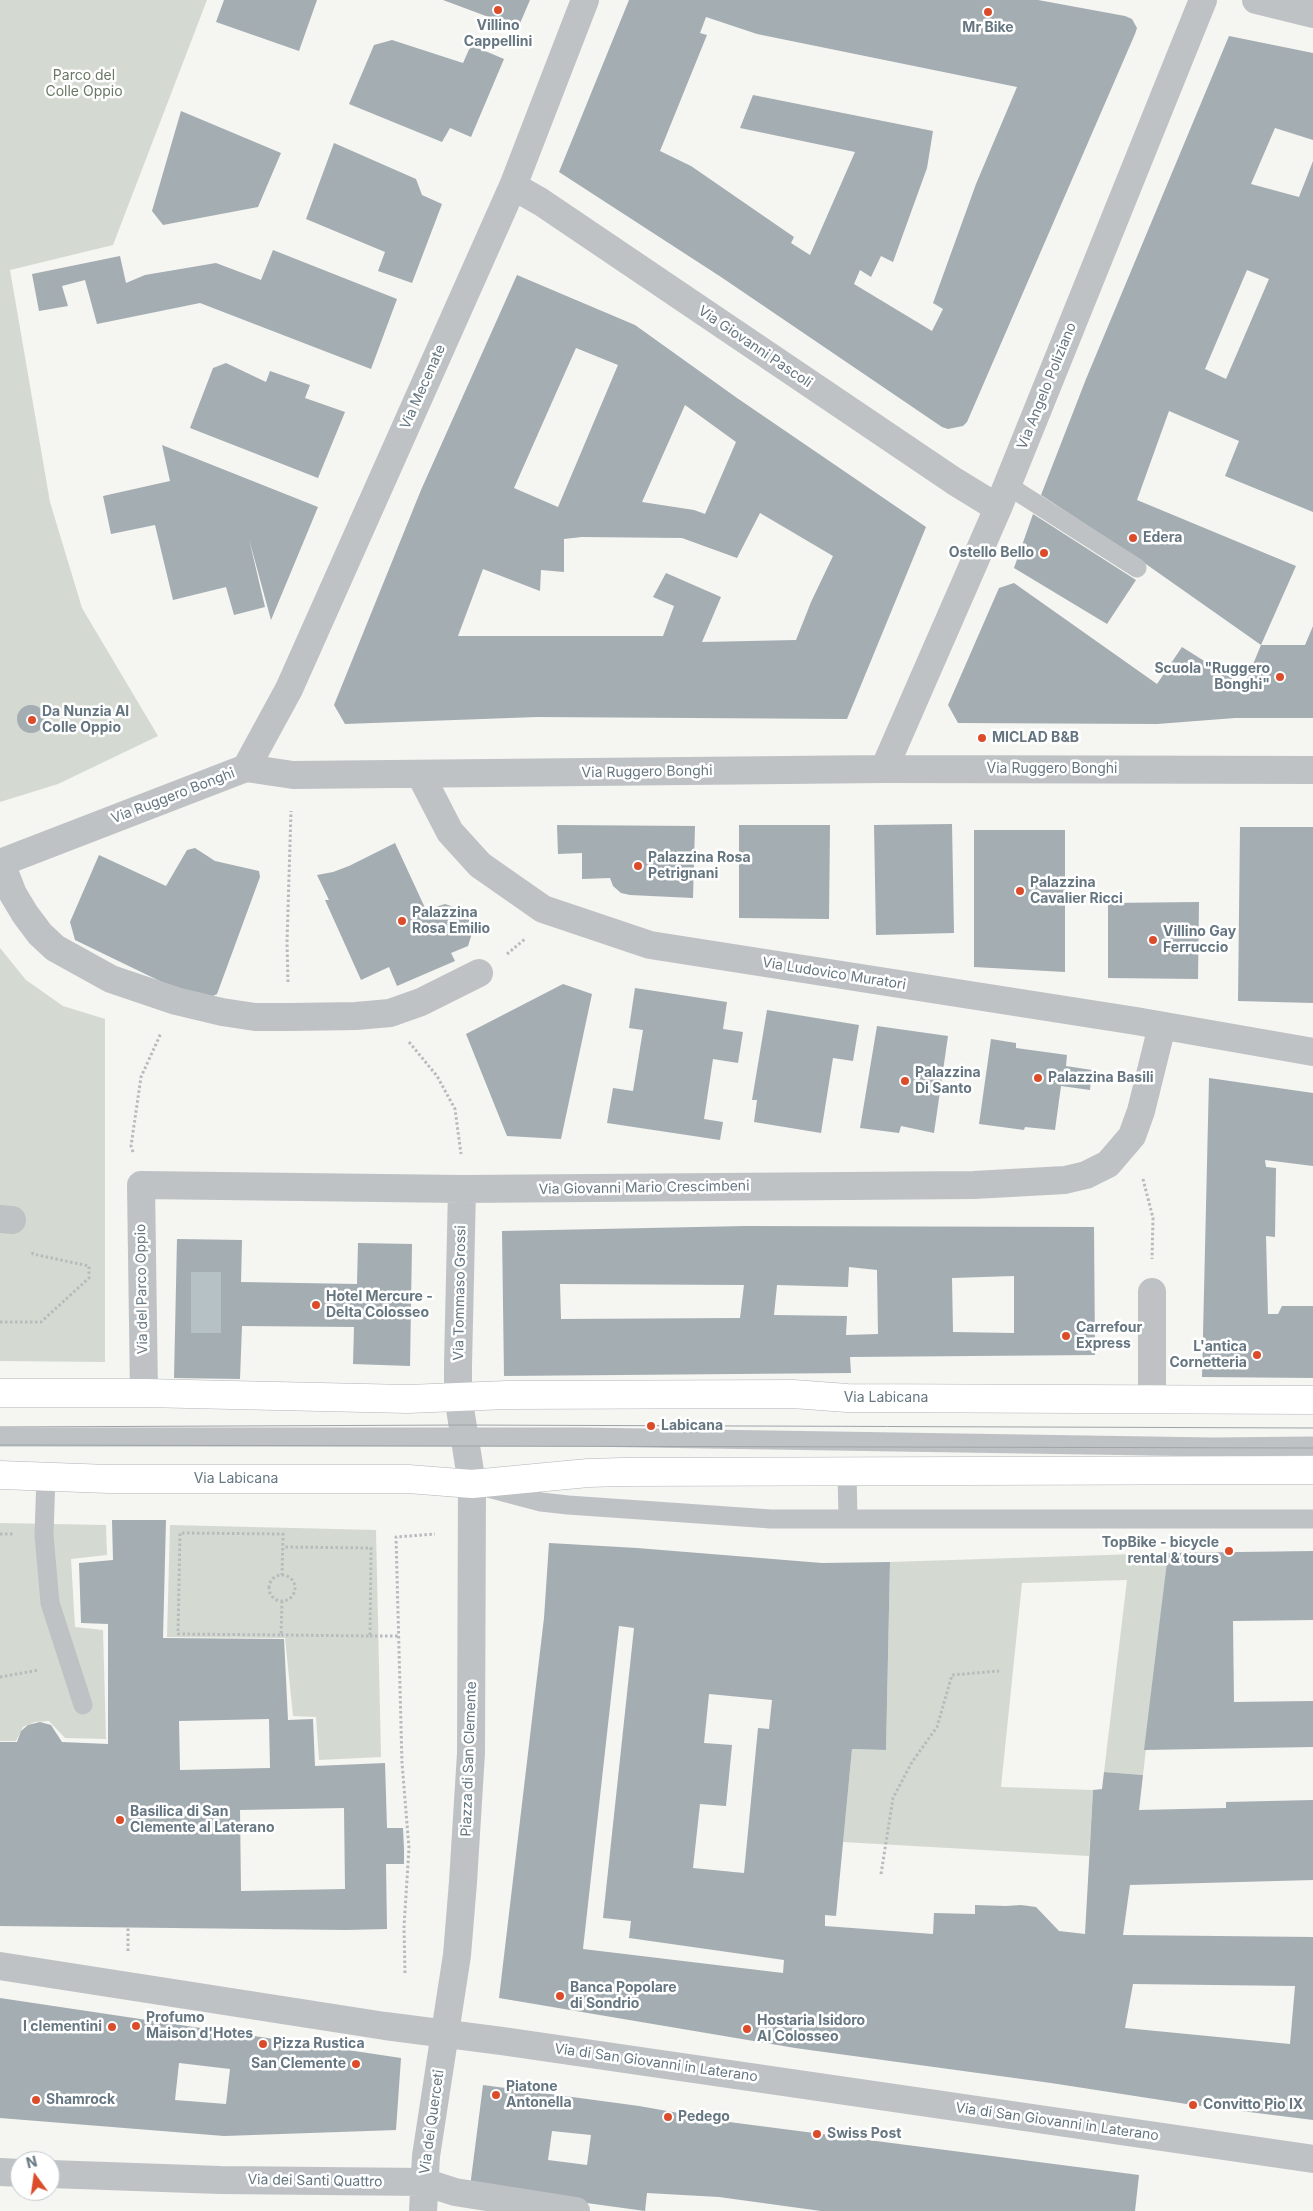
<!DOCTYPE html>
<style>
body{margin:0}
#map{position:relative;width:1313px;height:2211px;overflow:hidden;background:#f5f5f1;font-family:Inter,sans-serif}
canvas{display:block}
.north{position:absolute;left:10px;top:2151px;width:50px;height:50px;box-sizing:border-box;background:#fff;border:1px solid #c1c8cd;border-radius:50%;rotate:346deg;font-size:14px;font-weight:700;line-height:20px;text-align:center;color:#657681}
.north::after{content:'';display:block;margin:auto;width:18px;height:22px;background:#db4c2b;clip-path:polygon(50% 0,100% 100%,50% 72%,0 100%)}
</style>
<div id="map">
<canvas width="1313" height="2211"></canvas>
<div class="north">N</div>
</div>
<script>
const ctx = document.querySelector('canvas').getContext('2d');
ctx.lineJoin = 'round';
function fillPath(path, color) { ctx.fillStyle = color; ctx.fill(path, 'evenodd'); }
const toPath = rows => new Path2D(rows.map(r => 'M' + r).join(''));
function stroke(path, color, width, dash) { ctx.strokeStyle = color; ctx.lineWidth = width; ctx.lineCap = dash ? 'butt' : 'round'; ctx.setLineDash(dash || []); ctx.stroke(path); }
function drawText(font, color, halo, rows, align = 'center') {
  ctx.font = font + ' Inter,sans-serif'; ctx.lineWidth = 5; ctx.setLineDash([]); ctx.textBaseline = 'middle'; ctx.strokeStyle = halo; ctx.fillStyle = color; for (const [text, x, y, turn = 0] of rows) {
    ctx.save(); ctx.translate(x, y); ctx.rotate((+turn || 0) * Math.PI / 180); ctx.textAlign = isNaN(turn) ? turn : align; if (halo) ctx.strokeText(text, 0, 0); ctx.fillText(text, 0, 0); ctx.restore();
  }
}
fillPath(toPath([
 [0,0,207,0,113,245,10,270,50,502,82,608,158,736,58,784,0,802],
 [0,948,26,980,63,1006,105,1019,105,1362,0,1361],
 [0,1523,106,1525,107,1555,71,1559,75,1627,103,1630,106,1739,65,1738,49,1721,35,1722,23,1727,16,1741,0,1741],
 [170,1525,376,1530,381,1757,319,1760,316,1717,293,1716,285,1638,167,1637],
 [1168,1553,1143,1775,1104,1772,1127,1580,1022,1583,1001,1787,1093,1790,1089,1856,843,1842,852,1749,886,1750,890,1562]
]), '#d4dad1');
fillPath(toPath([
 [191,1272,221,1272,221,1333,191,1333]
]), '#b5c1c5');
fillPath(toPath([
 [224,0,317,0,299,51,216,22],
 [443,0,530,0,518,28],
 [629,0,1038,0,1125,16,1132,19,1137,28,1135,34,967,422,963,426,948,429,942,427,721,277,559,172],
 [706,17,757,34,1017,87,976,184,933,303,943,309,932,331,854,284,860,270,871,277,881,256,893,262,927,168,933,131,753,95,740,128,855,152,810,255,791,243,794,237,691,166,660,151,707,35,700,33],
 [1229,36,1313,53,1313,140,1275,128,1251,184,1299,197,1313,161,1313,512,1225,476,1239,441,1169,411,1137,500,1296,566,1261,645,1143,562,1041,495,1086,379],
 [1247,270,1269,279,1226,379,1205,369],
 [392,40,463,63,471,45,504,59,471,137,450,128,442,142,349,104,374,45],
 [181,111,281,153,258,207,163,225,152,211],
 [334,143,416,179,422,195,442,204,412,283,378,271,385,252,306,219],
 [273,250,397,299,371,369,200,303,97,324,85,280,62,286,68,306,39,311,32,274,120,256,126,283,145,275,216,263,261,280],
 [517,275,635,325,737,398,926,527,847,719,537,717,345,724,334,705,421,490],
 [576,348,618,365,558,507,514,488],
 [685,405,736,442,705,514,694,510,642,502],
 [760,513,833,556,811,602,796,640,702,642,721,597,666,573,653,597,674,606,663,636,458,636,483,569,540,591,541,570,564,572,564,539,582,537,682,538,737,558],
 [226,363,266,382,270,371,310,385,305,398,345,412,318,478,190,428,213,368],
 [162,445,318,507,271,620,249,539,265,607,234,615,226,587,173,600,155,525,111,534,103,496,170,481],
 [1033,514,1136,580,1107,624,1014,568],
 [1014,583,1157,684,1182,647,1244,686,1261,645,1305,645,1313,626,1313,718,1235,718,1157,724,958,723,948,705,999,588],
 '17 719a14 14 0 1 1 28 0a14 14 0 1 1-28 0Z',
 [952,824,954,933,876,935,874,825],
 [557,825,695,826,693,898,630,895,621,893,613,886,610,878,582,879,582,853,558,854],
 [739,825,830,825,829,919,739,918],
 [1240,827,1313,827,1313,1003,1238,1001],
 [974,830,1065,830,1065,972,974,967],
 [395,843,426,910,445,904,457,908,466,913,473,930,468,946,451,953,455,961,397,986,389,967,361,980,325,900,329,900,317,875,333,872,349,866],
 [195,848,215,861,259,871,260,877,217,994,209,998,197,999,75,940,70,922,99,855,166,886,187,850],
 [1199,902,1198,979,1108,978,1108,903],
 [563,984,592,994,561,1139,507,1136,466,1034],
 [635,988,727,1002,723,1029,743,1032,738,1063,713,1059,704,1119,723,1122,720,1140,607,1123,613,1088,633,1091,643,1030,629,1028],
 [767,1010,859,1025,853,1061,833,1058,821,1133,754,1122,757,1100,752,1100],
 [877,1026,948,1036,934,1133,901,1126,899,1133,860,1128],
 [991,1039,1016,1043,1016,1048,1067,1055,1066,1066,1092,1070,1090,1090,1061,1086,1055,1130,1025,1127,1024,1130,979,1124],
 [1209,1078,1313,1093,1313,1166,1265,1160,1266,1167,1276,1168,1275,1237,1266,1236,1268,1314,1278,1314,1282,1306,1313,1306,1313,1378,1202,1377],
 [746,1226,1094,1227,1095,1355,850,1357,851,1373,504,1376,502,1231],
 [849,1267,877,1270,878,1334,846,1335,847,1316,774,1315,777,1285,848,1287],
 [1014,1276,1014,1333,953,1332,952,1278],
 [560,1284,744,1285,740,1318,561,1319],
 [177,1239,242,1240,241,1282,357,1284,358,1243,412,1244,410,1366,353,1364,354,1327,242,1326,240,1379,174,1378],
 [191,1272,221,1272,221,1333,191,1333],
 [112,1520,166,1520,163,1638,284,1639,288,1720,313,1719,315,1766,385,1763,387,1828,403,1828,404,1849,404,1864,386,1864,387,1929,346,1930,0,1926,0,1742,17,1742,21,1731,28,1725,40,1722,51,1725,62,1742,108,1744,108,1624,81,1623,79,1563,113,1560],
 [269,1719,270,1768,180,1770,179,1721],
 [344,1808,345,1889,241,1891,240,1810],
 [549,1543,637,1548,822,1563,890,1562,886,1750,852,1749,836,1916,825,1915,825,1926,933,1934,934,1913,975,1914,975,1905,1006,1906,1021,1905,1036,1907,1059,1931,1085,1934,1093,1790,1102,1789,1104,1772,1143,1775,1139,1810,1226,1808,1226,1802,1313,1800,1313,1880,1130,1885,1123,1935,1313,1937,1313,2120,1193,2105,1051,2083,795,2048,499,1998,544,1618],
 [619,1626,634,1628,603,1918,631,1921,629,1938,784,1960,783,1973,583,1949],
 [709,1694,772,1700,769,1729,758,1728,744,1873,693,1868,700,1804,726,1806,732,1745,704,1743],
 [1133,1984,1295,1986,1290,2044,1125,2028],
 [1313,1551,1313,1620,1233,1621,1234,1702,1313,1701,1313,1747,1144,1750,1168,1553],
 [0,1998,401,2058,396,2130,224,2136,0,2118],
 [179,2063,230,2069,226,2104,175,2100],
 [483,2085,639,2106,729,2122,1139,2175,1135,2211,821,2211,719,2197,647,2193,645,2211,470,2187],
 [552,2131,591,2135,587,2165,548,2160]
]), '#a4adb2');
const secondary = toPath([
 [0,1393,144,1393,408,1399,507,1395,793,1394,847,1398,1313,1400],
 [0,1475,109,1479,408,1479,472,1484,588,1473,623,1472,1313,1470]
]);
stroke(secondary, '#b0b6ba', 29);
stroke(toPath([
 [507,954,525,939],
 [288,982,287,943,291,811],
 [409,1042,437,1076,455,1109,461,1154],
 [133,1152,131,1146,141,1077,161,1033],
 [1143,1179,1153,1218,1152,1259],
 [0,1322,41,1322,89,1278,89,1266,33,1254,31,1250],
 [0,1534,14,1534],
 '269 1588a13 13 0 1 1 26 0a13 13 0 1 1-26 0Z',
 [282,1601,281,1635,178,1634,180,1533,283,1534,282,1575],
 [281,1635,370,1636,371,1548,283,1547],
 [370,1636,398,1636],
 [0,1677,39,1670],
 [881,1874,893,1798,912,1762,937,1727,952,1675,999,1671],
 [128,1951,128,1927],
 [405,1973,404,1927,409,1848,402,1763,396,1537,435,1534]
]), '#b8bbbd', 3, [2.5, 2.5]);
stroke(toPath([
 [1007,485,1137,568],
 [0,1437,581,1437,1213,1447,1313,1446],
 [847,1472,848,1519],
 [46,1476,44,1535,50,1603,83,1705],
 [488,1488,541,1502,568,1505,771,1519,1313,1519]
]), '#bec2c5', 19);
stroke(toPath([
 [1256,0,1313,14],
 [513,186,541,202,954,481,998,508],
 [246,768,289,689,513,186,585,0],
 [884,769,998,508,1203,0],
 [420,774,450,832,480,865,543,909,650,945,1136,1021,1313,1052],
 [0,863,246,768,293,775,884,769,1313,770],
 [1,863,13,894,25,914,40,934,55,948,111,979,176,1001,222,1012,255,1017,290,1017,356,1016,390,1013,421,1002,479,973],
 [0,1219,12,1220],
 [144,1393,141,1185,462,1189,974,1185,1065,1180,1086,1175,1108,1164,1132,1136,1141,1111,1162,1026],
 [1152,1399,1152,1292],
 [0,1966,385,2026,502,2041,1313,2159],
 [0,2172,20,2173],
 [50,2174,220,2180,424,2182,455,2192,576,2211],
 [423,2211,426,2156,457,1955,463,1882,471,1753,472,1484,458,1396,458,1365,462,1189]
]), '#bec2c5', 28);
stroke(secondary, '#fff', 28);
stroke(toPath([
 [0,1427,462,1425,1313,1428],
 [0,1445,1313,1448]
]), '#9da4a9', 1);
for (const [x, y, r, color] of [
 [498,10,5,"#db4c2b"],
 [988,12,5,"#db4c2b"],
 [1133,538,5,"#db4c2b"],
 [1044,553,5,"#db4c2b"],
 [1280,677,5,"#db4c2b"],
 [32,720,5,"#db4c2b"],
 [982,738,5,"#db4c2b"],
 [638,866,5,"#db4c2b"],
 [1020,891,5,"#db4c2b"],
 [402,921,5,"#db4c2b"],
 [1153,940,5,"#db4c2b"],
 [1038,1078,5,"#db4c2b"],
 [905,1081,5,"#db4c2b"],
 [316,1305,5,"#db4c2b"],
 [1066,1336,5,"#db4c2b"],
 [1257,1355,5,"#db4c2b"],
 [651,1426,5,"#db4c2b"],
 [1229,1551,5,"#db4c2b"],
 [120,1820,5,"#db4c2b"],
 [560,1996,5,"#db4c2b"],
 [136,2026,5,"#db4c2b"],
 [112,2027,5,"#db4c2b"],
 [747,2029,5,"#db4c2b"],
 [263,2044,5,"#db4c2b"],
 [356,2064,5,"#db4c2b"],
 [496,2095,5,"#db4c2b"],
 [36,2100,5,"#db4c2b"],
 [1193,2105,5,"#db4c2b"],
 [668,2117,5,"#db4c2b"],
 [817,2134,5,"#db4c2b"]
]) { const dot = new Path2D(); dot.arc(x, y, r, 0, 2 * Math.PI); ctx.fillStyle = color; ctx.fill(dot); stroke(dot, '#fff', 2); }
drawText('bold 14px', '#657681', '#fff', [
 ["Villino",498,26,"center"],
 ["Cappellini",498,42,"center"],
 ["Mr Bike",988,28,"center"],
 ["Edera",1143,538],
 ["Ostello Bello",1034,553,"right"],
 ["Scuola \"Ruggero",1270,669,"right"],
 ["Bonghi\"",1270,685,"right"],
 ["Da Nunzia Al",42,712],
 ["Colle Oppio",42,728],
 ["MICLAD B&B",992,738],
 ["Palazzina Rosa",648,858],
 ["Petrignani",648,874],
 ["Palazzina",1030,883],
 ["Cavalier Ricci",1030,899],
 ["Palazzina",412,913],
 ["Rosa Emilio",412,929],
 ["Villino Gay",1163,932],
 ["Ferruccio",1163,948],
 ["Palazzina",915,1073],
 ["Di Santo",915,1089],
 ["Palazzina Basili",1048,1078],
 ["Hotel Mercure -",326,1297],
 ["Delta Colosseo",326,1313],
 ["Carrefour",1076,1328],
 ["Express",1076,1344],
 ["L'antica",1247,1347,"right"],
 ["Cornetteria",1247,1363,"right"],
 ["Labicana",661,1426],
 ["TopBike - bicycle",1219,1543,"right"],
 ["rental & tours",1219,1559,"right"],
 ["Basilica di San",130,1812],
 ["Clemente al Laterano",130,1828],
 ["Banca Popolare",570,1988],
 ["di Sondrio",570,2004],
 ["Profumo",146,2018],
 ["Maison d'Hotes",146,2034],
 ["Hostaria Isidoro",757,2021],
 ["Al Colosseo",757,2037],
 ["I clementini",102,2027,"right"],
 ["Pizza Rustica",273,2044],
 ["San Clemente",346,2064,"right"],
 ["Piatone",506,2087],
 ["Antonella",506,2103],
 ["Shamrock",46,2100],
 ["Convitto Pio IX",1203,2105],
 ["Pedego",678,2117],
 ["Swiss Post",827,2134]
], 'left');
drawText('14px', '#697864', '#fff', [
 ["Parco del",84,76],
 ["Colle Oppio",84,92]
]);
drawText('14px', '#657681', '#fff', [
 ["Via Giovanni Pascoli",755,347,34],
 ["Via Angelo Poliziano",1047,386,-68],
 ["Via Mecenate",423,387,-66],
 ["Via Ruggero Bonghi",1052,769],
 ["Via Ruggero Bonghi",647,772,-1],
 ["Via Ruggero Bonghi",173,796,-21],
 ["Via Ludovico Muratori",834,974,9],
 ["Via Giovanni Mario Crescimbeni",644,1188,-1],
 ["Via del Parco Oppio",142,1289,-91],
 ["Via Tommaso Grossi",460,1293,-89],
 ["Via Labicana",886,1398],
 ["Via Labicana",236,1479],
 ["Piazza di San Clemente",469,1759,-88],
 ["Via di San Giovanni in Laterano",656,2063,8],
 ["Via dei Querceti",432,2122,-82],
 ["Via di San Giovanni in Laterano",1057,2122,8],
 ["Via dei Santi Quattro",315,2181,1]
]);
</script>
